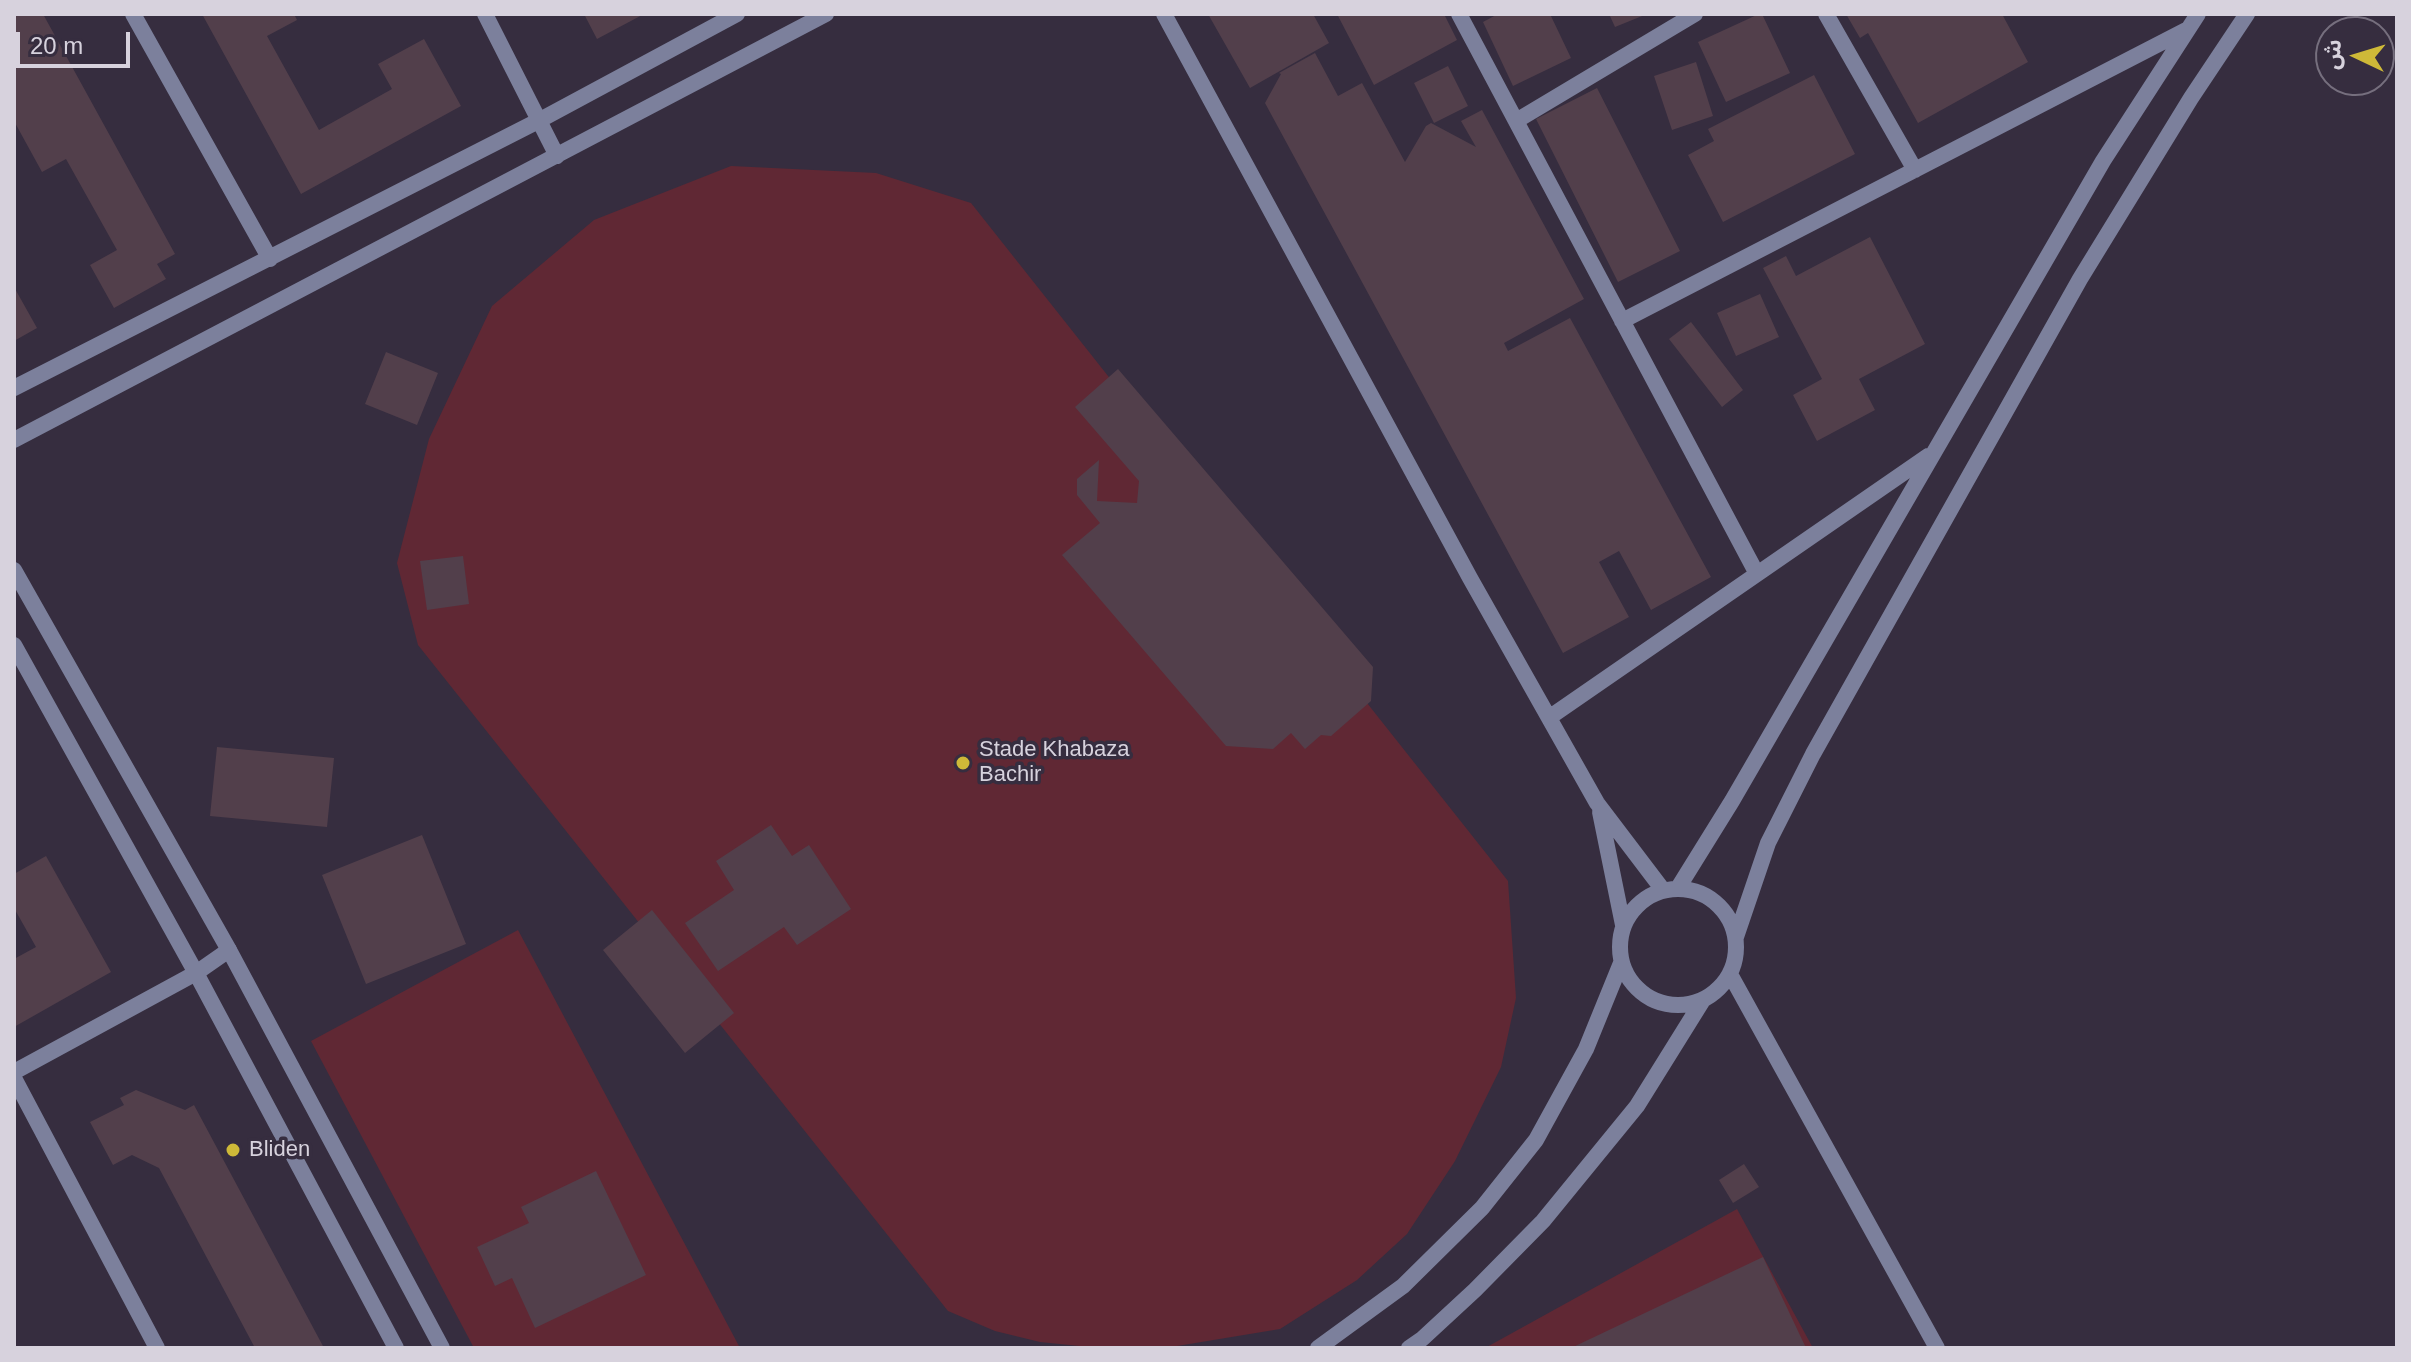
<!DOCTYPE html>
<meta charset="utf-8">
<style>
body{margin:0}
#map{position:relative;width:2411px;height:1362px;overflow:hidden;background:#362d3f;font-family:Arial,"Noto Sans Arabic",sans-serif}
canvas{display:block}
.frame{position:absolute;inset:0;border:16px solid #d7d2dd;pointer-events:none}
.north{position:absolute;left:2315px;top:16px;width:80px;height:80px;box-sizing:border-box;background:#362d3f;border:2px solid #766f7e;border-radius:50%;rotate:274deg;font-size:22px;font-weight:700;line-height:32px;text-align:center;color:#d7d2dd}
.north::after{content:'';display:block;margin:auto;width:28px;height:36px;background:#ceb938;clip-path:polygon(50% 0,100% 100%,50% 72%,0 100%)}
.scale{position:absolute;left:16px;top:32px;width:114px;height:36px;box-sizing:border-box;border:4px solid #d7d2dd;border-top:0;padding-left:10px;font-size:24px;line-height:28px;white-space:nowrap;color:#d7d2dd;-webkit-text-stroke:6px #362d3f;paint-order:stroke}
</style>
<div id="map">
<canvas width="2411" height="1362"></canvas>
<div class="frame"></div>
<div class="north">ش</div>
<div class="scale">20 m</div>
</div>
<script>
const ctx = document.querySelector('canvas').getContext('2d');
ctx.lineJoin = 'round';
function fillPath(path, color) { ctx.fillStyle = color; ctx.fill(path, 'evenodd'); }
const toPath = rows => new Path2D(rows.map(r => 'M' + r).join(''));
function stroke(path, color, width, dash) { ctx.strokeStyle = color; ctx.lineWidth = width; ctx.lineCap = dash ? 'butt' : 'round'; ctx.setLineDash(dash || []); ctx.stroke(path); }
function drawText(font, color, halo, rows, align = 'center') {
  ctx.font = font + ' Arial,sans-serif'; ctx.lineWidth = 7; ctx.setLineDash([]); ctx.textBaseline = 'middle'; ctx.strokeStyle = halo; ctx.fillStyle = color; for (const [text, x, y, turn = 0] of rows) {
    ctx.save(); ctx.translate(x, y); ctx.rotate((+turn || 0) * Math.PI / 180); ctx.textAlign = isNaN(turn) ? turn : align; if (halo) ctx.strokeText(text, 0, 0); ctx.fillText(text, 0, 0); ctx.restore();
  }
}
fillPath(toPath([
 [731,166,876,173,971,203,1508,881,1516,998,1501,1067,1455,1161,1407,1234,1357,1280,1280,1329,1165,1348,1099,1348,1040,1342,995,1331,948,1311,418,645,397,563,429,439,492,306,594,220],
 [518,930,740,1348,474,1348,311,1041],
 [1737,1209,1813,1348,1485,1348]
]), '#602834');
fillPath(toPath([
 [14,14,43,14,175,254,157,264,166,279,114,308,90,265,117,250,66,159,42,172,14,121],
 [202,14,294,14,297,20,267,36,319,130,392,89,378,64,424,39,461,106,301,194],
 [584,14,644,14,597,39],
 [1208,14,1313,14,1329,43,1250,88],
 [1337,14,1444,14,1457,40,1374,85],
 [1498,14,1550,14,1571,58,1513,86,1483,22],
 [1609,14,1647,14,1615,27],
 [1759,14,1762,14,1790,73,1726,102,1698,42],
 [1846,14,2002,14,2028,62,1918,123,1868,33,1860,38],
 [1315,53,1338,96,1362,83,1405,162,1426,126,1431,123,1476,147,1461,121,1482,110,1584,299,1504,343,1508,351,1570,318,1711,577,1651,610,1619,551,1599,562,1629,617,1563,653,1265,103,1281,74,1279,73],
 [1696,62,1713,116,1672,130,1654,76],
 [1448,66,1468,106,1434,123,1414,83],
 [1814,75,1855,154,1723,222,1688,155,1714,141,1708,129],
 [1597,88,1680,251,1618,282,1536,119],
 [1870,237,1925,344,1859,379,1875,410,1817,441,1793,395,1822,379,1763,268,1786,256,1796,276],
 [14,287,37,328,14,341],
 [1760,294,1779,337,1736,356,1717,313],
 [1691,322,1743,390,1722,407,1669,339],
 [386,352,438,373,417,425,365,404],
 [1118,369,1373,667,1371,701,1331,736,1321,735,1305,749,1291,733,1273,749,1226,746,1062,555,1100,523,1077,495,1077,479,1099,460,1097,501,1137,503,1139,481,1075,407],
 [463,556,469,604,427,610,420,561],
 [217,747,334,758,327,827,210,816],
 [771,825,792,856,809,845,851,909,797,945,784,927,718,971,685,923,734,890,716,861],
 [422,835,466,944,366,984,322,875],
 [46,856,111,972,14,1027,14,959,36,947,14,908,14,874],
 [652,910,734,1013,685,1053,603,950],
 [136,1090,185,1110,194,1105,324,1348,255,1348,159,1168,132,1155,113,1165,90,1122,124,1105,120,1098],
 [1744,1164,1759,1187,1733,1203,1719,1180],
 [596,1171,646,1275,535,1328,512,1278,495,1286,477,1247,529,1223,521,1207],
 [1763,1257,1806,1348,1571,1348]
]), '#523f4b');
stroke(toPath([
 [133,14,270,259],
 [485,14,557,156],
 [1164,14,1470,578,1597,803,1663,890],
 [1459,14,1757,574],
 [1826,14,1915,170],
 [1516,121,1695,14],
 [1622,321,2186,30],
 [14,388,540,120,737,14],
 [14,440,826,14],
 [1550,717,1928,456],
 [1600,812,1623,925],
 [1678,888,1732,801,2103,161,2198,14],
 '1620 947a58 58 0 1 1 116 0a58 58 0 1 1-116 0Z',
 [1736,937,1768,843,1813,754,2080,279,2191,98,2247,14],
 [1730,974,1937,1348],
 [14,1072,196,973,229,950],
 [14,1078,157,1348],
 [1318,1348,1403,1286,1482,1208,1536,1140,1586,1049,1621,963],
 [1409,1348,1422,1339,1475,1290,1543,1221,1637,1106,1703,1000]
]), '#7c809c', 16);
stroke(toPath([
 [14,570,229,950,442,1348],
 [14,645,196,973,396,1348]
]), '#7c809c', 16);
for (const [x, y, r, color] of [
 [963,763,8,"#ceb938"],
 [233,1150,8,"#ceb938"]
]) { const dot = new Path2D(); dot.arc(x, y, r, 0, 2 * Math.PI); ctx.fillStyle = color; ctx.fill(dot); stroke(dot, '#362d3f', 3); }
drawText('22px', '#d7d2dd', '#362d3f', [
 ["Stade Khabaza",979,750],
 ["Bachir",979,775],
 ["Bliden",249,1150]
], 'left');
</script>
